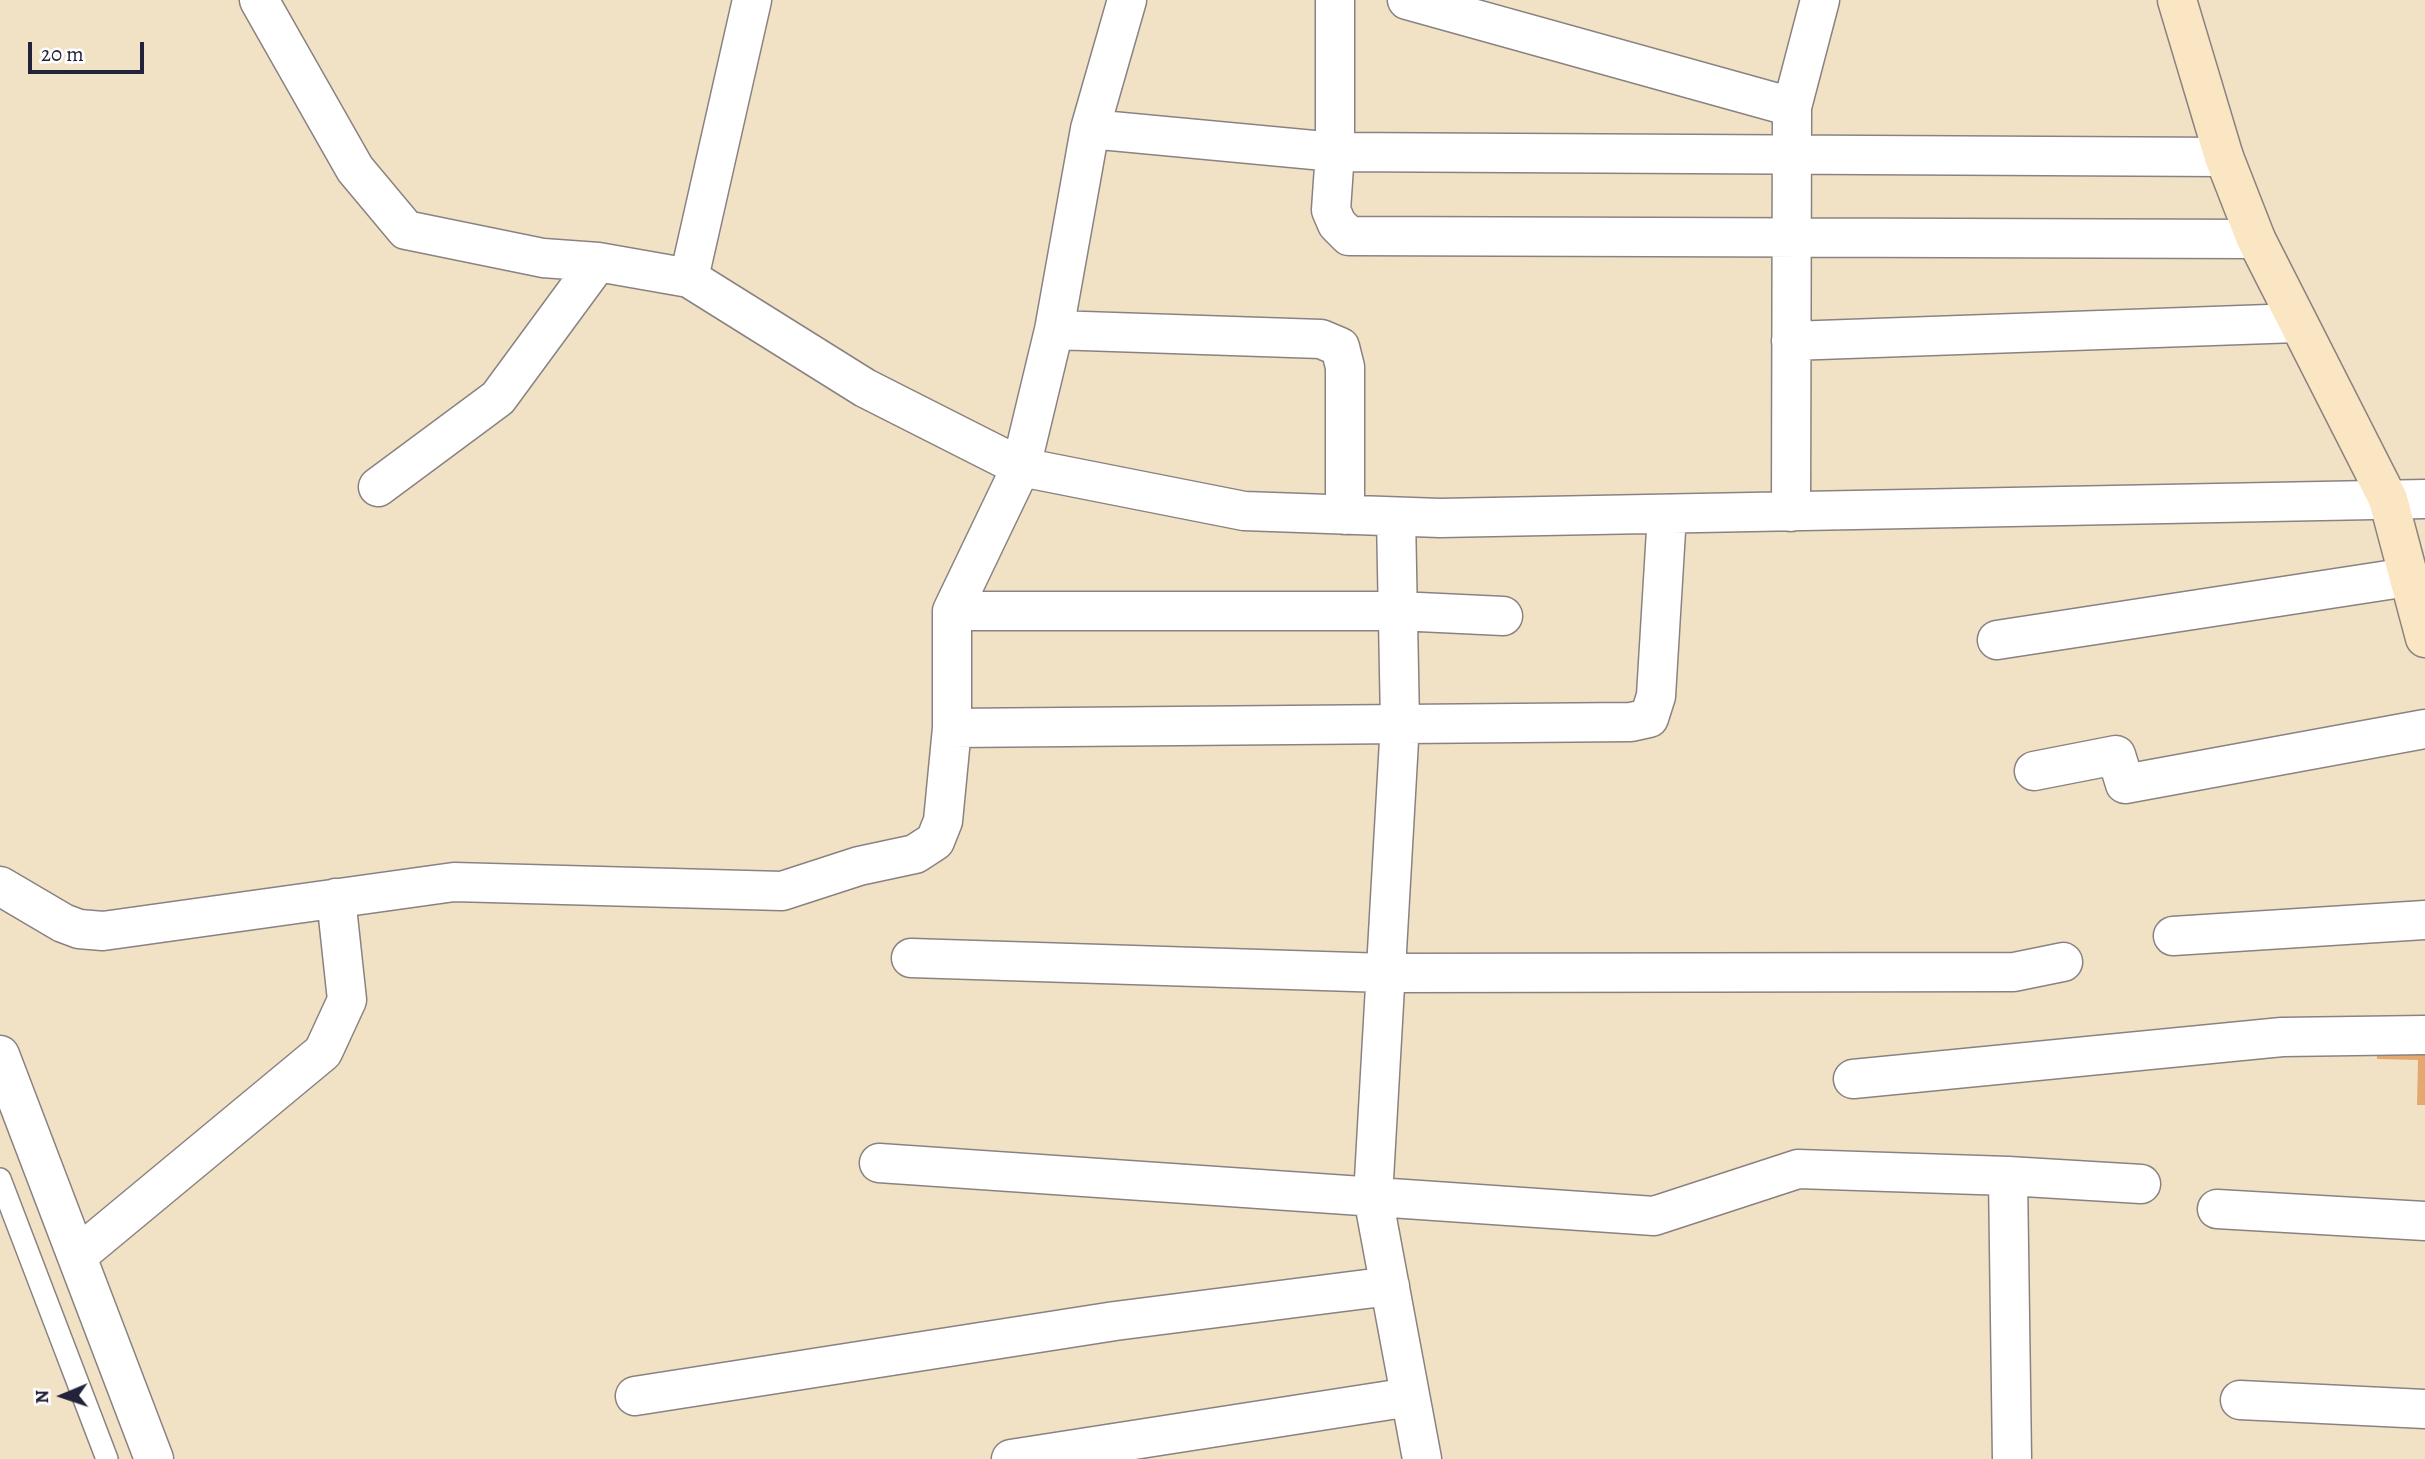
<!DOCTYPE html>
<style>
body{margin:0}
#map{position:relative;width:2425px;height:1459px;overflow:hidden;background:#f1e2c6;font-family:Alegreya,serif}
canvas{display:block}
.north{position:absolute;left:28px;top:1361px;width:70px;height:70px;-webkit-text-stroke:5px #fff;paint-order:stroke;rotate:268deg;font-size:19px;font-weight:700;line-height:28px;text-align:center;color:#22223b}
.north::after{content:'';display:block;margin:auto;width:24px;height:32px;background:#22223b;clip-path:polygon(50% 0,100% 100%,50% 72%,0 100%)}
.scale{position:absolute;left:28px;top:42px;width:116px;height:32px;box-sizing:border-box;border:4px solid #22223b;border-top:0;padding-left:9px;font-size:21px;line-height:24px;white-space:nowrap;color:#22223b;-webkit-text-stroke:5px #fff;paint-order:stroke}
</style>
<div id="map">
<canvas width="2425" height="1459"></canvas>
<div class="north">N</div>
<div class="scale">20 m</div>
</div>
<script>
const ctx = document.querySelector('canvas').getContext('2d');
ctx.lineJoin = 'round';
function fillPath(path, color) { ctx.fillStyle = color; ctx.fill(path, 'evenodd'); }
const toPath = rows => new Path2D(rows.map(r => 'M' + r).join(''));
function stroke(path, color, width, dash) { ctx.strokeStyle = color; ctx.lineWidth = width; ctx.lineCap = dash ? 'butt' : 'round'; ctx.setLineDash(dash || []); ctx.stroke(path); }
fillPath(toPath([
 [2377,1039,2425,1040,2425,1105,2417,1105,2418,1060,2377,1059]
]), '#e3a76f');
const lane = toPath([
 [0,1179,107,1459]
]);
const street = toPath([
 [259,0,355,169,406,230,543,258,598,262,689,278,865,388,1021,467,1244,511,1440,518,2425,499],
 [1335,0,1335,152,1331,210,1337,224,1349,236,2256,239],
 [1407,0,1792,107],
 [1090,129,1335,152,2224,157],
 [689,278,752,0],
 [1054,330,1321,339,1340,347,1345,367,1345,515],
 [1791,341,2297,323],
 [378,487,498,398,598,262],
 [1791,512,1792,107,1820,0],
 [1396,517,1400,723,1373,1197,1422,1459],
 [952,611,1398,611,1503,616],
 [1997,640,2408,577],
 [952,728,1631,722,1649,718,1656,696,1667,514],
 [2034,771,2116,755,2125,784,2425,729],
 [0,886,63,923,79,929,103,931,454,882,782,891,859,866,915,854,935,841,943,821,952,728,952,611,1021,467,1054,330,1090,129,1127,0],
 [2173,936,2425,920],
 [911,958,1386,973,2014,972,2063,962],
 [0,1055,154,1459],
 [1853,1079,2282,1037,2425,1035],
 [879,1163,1654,1216,1798,1169,2008,1176,2141,1184],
 [2008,1176,2012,1459],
 [2217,1209,2425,1221],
 [77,1256,323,1052,347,1000,336,898],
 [635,1396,1115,1321,1390,1286],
 [2240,1400,2425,1409],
 [1011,1459,1410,1397]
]);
const secondary = toPath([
 [2177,0,2224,157,2256,239,2388,499,2425,638]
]);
stroke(lane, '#8a8280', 24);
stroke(street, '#8a8280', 41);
stroke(secondary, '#8a8280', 41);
stroke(lane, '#fff', 21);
stroke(street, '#fff', 38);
stroke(secondary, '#fbe6c3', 38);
</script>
